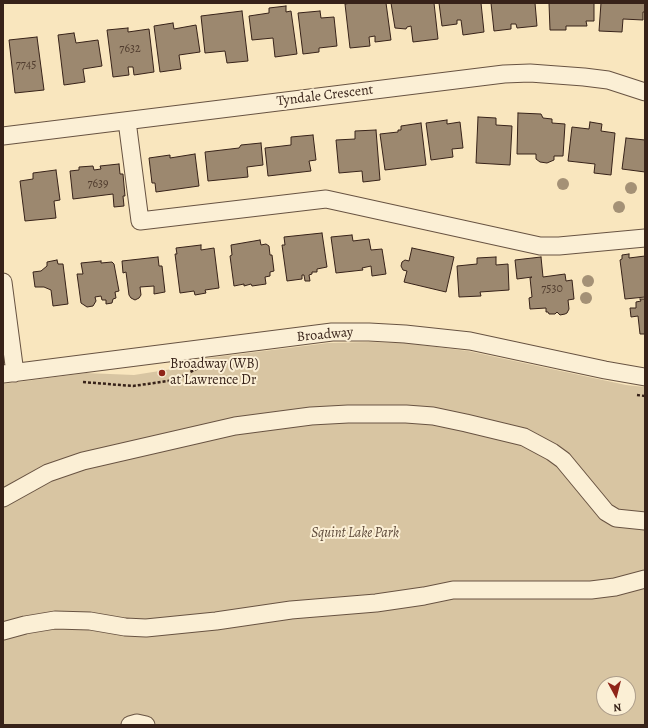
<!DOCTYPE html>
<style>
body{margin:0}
#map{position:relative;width:648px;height:728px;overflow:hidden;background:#f9e6be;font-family:Alegreya,serif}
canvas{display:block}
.frame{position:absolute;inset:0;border:4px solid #372219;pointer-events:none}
.north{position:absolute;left:596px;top:676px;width:40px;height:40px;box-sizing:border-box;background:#fbefd5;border:1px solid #ad9d8a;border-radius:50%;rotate:173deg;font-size:11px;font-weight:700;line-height:16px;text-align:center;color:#372219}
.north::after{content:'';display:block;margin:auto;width:14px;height:18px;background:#8f2418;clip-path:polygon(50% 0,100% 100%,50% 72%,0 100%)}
</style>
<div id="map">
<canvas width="648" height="728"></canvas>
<div class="frame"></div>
<div class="north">N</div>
</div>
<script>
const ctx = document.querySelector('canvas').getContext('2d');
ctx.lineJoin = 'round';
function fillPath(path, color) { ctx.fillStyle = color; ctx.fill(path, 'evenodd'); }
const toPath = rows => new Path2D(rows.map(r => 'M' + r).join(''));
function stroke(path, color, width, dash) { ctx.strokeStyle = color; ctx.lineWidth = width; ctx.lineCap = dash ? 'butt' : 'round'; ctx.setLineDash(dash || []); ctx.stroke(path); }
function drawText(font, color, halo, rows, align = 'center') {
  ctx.font = font + ' Alegreya,serif'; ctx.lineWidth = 4; ctx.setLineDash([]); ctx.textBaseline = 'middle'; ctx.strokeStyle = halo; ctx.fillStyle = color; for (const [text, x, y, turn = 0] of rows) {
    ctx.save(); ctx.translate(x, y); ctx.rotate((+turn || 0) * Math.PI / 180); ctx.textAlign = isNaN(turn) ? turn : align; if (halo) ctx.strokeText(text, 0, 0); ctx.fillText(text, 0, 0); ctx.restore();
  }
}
fillPath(toPath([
 [370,342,405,343,468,351,626,385,645,387,645,725,3,725,3,384,86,373,134,375,172,369,200,359,328,343],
 [604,684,628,684,628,708,604,708]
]), '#d8c5a2');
const building = toPath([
 [351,3,386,3,391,40,375,42,375,36,369,37,370,46,350,48,345,4,351,3],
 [391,3,434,3,438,39,413,42,411,26,407,27,406,29,395,28,391,3],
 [439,3,481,3,484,32,463,35,461,20,457,20,457,24,442,26,439,3],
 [491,3,535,3,537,26,517,28,516,24,511,24,511,29,494,31,491,3],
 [549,3,594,3,594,21,586,21,587,26,566,26,566,30,550,30,549,3],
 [601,3,645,3,645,12,643,12,643,20,623,19,622,32,599,31,601,3],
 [286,6,286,12,291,11,297,54,275,57,273,38,252,40,249,16,269,13,269,8,286,6],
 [242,11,248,61,227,63,225,51,205,53,201,16,242,11],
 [320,11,321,18,334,17,337,46,319,48,319,52,303,54,298,13,320,11],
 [173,23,174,29,196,25,200,52,179,55,181,69,160,72,154,26,173,23],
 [128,28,128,32,149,29,154,72,134,75,133,67,128,67,129,75,113,77,107,30,128,28],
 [74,33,76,43,98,40,102,66,83,69,85,82,64,85,58,35,74,33],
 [37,37,44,90,15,93,9,40,37,37],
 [518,113,541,114,543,118,552,119,552,123,565,124,563,156,554,156,554,160,547,163,540,162,536,159,536,154,517,154,518,113],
 [478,117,496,118,496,125,512,126,510,165,476,163,478,117],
 [447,120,447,124,460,122,463,148,452,149,453,157,431,160,426,123,447,120],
 [590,122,602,124,601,131,615,133,611,175,594,173,595,164,568,161,572,127,589,129,590,122],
 [421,123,426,165,385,170,380,134,398,132,398,130,401,130,401,126,421,123],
 [376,130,380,180,363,182,362,171,339,173,336,140,355,139,355,131,376,130],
 [313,135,316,160,309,161,311,171,268,176,265,148,291,145,291,137,313,135],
 [626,138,645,140,645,172,622,169,626,138],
 [261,143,263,165,247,167,248,177,208,181,205,152,239,148,241,145,261,143],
 [195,154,199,186,156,192,155,183,152,183,149,158,170,155,170,158,195,154],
 [119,164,120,174,123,174,125,196,123,196,124,206,114,207,113,194,73,199,70,171,79,170,79,167,93,166,94,170,101,169,100,166,119,164],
 [56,170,60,200,54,201,56,218,25,221,20,181,33,179,33,173,56,170],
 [322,233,327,267,317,269,317,272,312,272,312,274,309,275,310,281,305,281,304,275,302,275,302,279,287,281,282,245,285,245,284,237,322,233],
 [352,235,353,241,369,239,371,250,382,249,386,274,372,276,371,266,362,268,363,270,336,273,331,237,352,235],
 [260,240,261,245,266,244,269,246,270,255,272,255,274,271,270,272,270,276,265,277,266,284,252,286,251,284,244,286,244,284,234,286,230,256,232,255,231,245,260,240],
 [201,245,201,250,214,248,219,288,205,290,206,293,195,295,194,291,180,293,175,254,177,254,176,248,201,245],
 [412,248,454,257,446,292,404,282,407,271,403,270,401,266,402,262,405,260,409,261,412,248],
 [629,254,629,258,645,256,645,297,625,299,620,260,622,259,622,255,629,254],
 [158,257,159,266,162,266,165,292,154,294,154,286,140,287,141,295,139,298,135,300,131,298,129,295,126,272,123,273,122,261,158,257],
 [496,257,496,265,508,264,509,290,480,292,481,296,459,297,457,266,477,264,477,258,496,257],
 [541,257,543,277,565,274,566,281,572,280,574,299,568,300,569,309,567,313,565,314,560,315,557,312,555,314,549,314,548,312,546,312,546,308,530,309,529,298,532,297,530,278,532,277,517,279,515,260,541,257],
 [57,260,58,264,63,264,68,304,53,306,51,290,44,287,35,287,33,272,41,271,47,266,47,262,57,260],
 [101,261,101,263,112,262,114,264,119,291,115,292,116,298,113,299,112,303,106,304,106,300,102,300,101,296,95,297,96,301,93,306,87,307,81,303,77,274,83,274,81,263,101,261],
 [640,299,645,299,645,334,640,334,638,316,631,317,630,308,636,308,636,302,641,301,640,299]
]);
fillPath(building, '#9c886f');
stroke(building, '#372219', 1);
const minor = toPath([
 [127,121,140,221,326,199,540,246,559,246,645,238],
 [3,136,504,74,530,73,584,77,608,80,645,92],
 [3,282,15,373],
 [3,374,332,332,369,332,405,334,470,341,605,370,645,377],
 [3,498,48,473,83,461,235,426,311,416,348,414,406,414,433,416,466,423,524,437,552,452,563,460,606,512,616,518,645,521],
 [3,631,25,625,55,620,90,621,125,627,146,628,216,621,291,610,376,603,424,596,453,590,591,590,615,587,645,579],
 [130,725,137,723,146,725]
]);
stroke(minor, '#685342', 19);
stroke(toPath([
 [83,382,133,386,175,380,200,367],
 [637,395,645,396]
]), '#372219', 2.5, [3, 2]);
stroke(minor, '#fbefd5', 17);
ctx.fillStyle = '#a49176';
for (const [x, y] of [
 [563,184],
 [631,188],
 [619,207],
 [588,281],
 [586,298]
]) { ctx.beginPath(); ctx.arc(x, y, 6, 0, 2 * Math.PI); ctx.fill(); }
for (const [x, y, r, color] of [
 [162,373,4,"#8f2418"]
]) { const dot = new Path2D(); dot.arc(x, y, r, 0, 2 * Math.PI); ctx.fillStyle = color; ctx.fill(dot); stroke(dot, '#fbefd5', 1.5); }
drawText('12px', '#503c2e', null, [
 ["7632",130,49],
 ["7745",26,65],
 ["7639",98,184],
 ["7530",552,289]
]);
drawText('14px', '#372219', '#fbefd5', [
 ["Tyndale Crescent",325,96,-7],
 ["Broadway",325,335,-5]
]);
drawText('14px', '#372219', '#fbefd5', [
 ["Broadway (WB)",170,365],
 ["at Lawrence Dr",170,381]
], 'left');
drawText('italic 14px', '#5f4b3b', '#fbefd5', [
 ["Squint Lake Park",355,534]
]);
</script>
